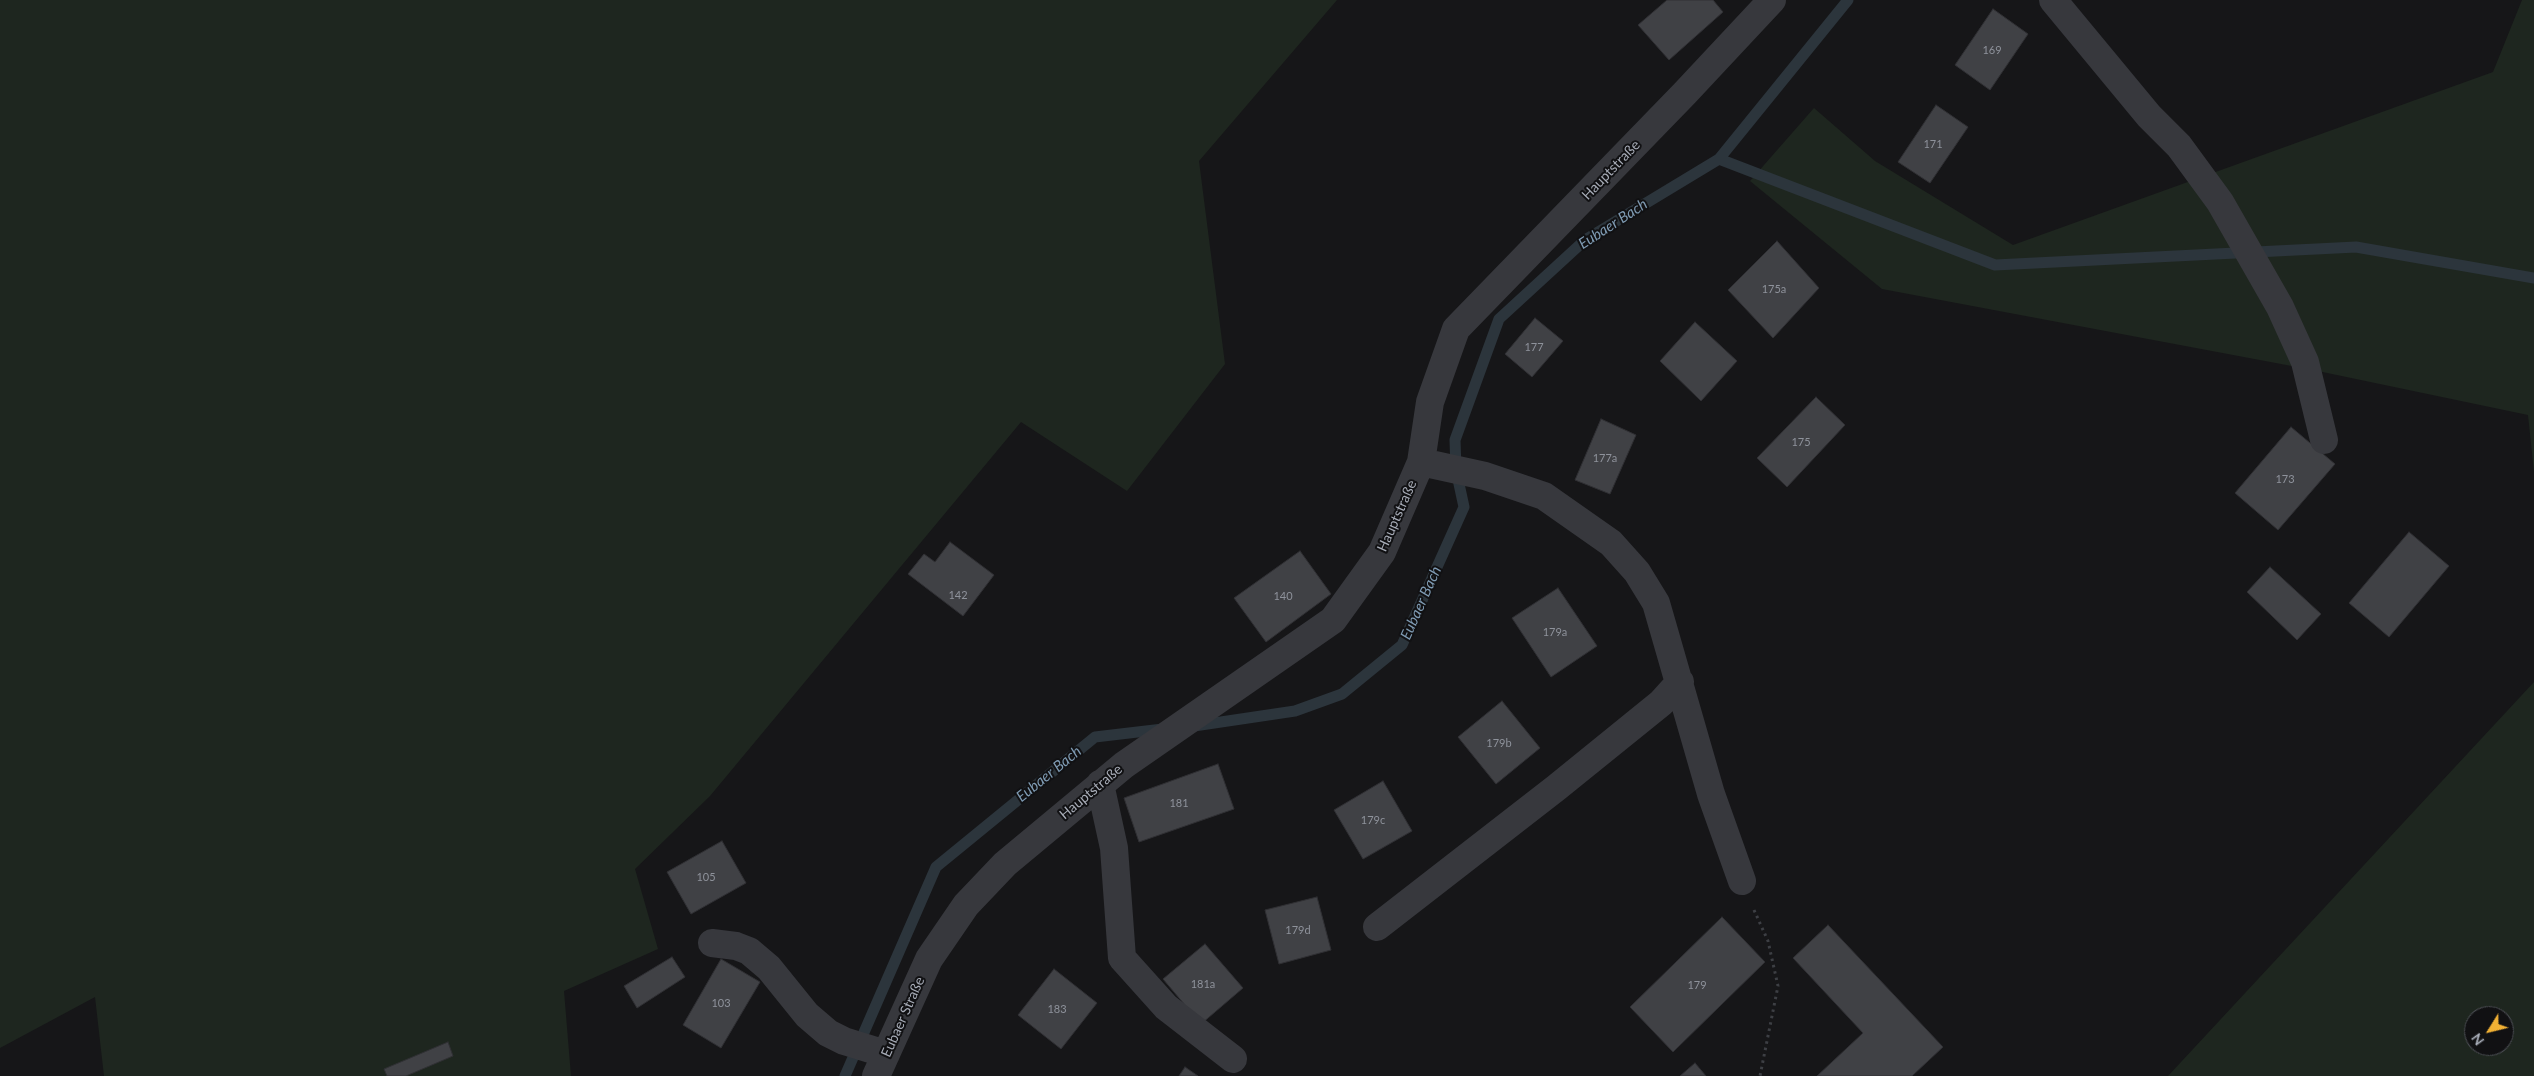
<!DOCTYPE html>
<meta charset="utf-8">
<style>
body{margin:0}
#map{position:relative;width:2534px;height:1076px;overflow:hidden;background:#161618;font-family:Lato,sans-serif}
canvas{display:block}
.north{position:absolute;left:2464px;top:1006px;width:50px;height:50px;box-sizing:border-box;background:#111113;border:1px solid #4d4f55;border-radius:50%;rotate:234deg;font-size:14px;font-weight:700;line-height:20px;text-align:center;color:#a8adb8}
.north::after{content:'';display:block;margin:auto;width:18px;height:22px;background:#f2b134;clip-path:polygon(50% 0,100% 100%,50% 72%,0 100%)}
</style>
<div id="map">
<canvas width="2534" height="1076"></canvas>
<div class="north">N</div>
</div>
<script>
const ctx = document.querySelector('canvas').getContext('2d');
ctx.lineJoin = 'round';
function fillPath(path, color) { ctx.fillStyle = color; ctx.fill(path, 'evenodd'); }
const toPath = rows => new Path2D(rows.map(r => 'M' + r).join(''));
function stroke(path, color, width, dash) { ctx.strokeStyle = color; ctx.lineWidth = width; ctx.lineCap = dash ? 'butt' : 'round'; ctx.setLineDash(dash || []); ctx.stroke(path); }
function drawText(font, color, halo, rows, align = 'center') {
  ctx.font = font + ' Lato,sans-serif'; ctx.lineWidth = 4; ctx.setLineDash([]); ctx.textBaseline = 'middle'; ctx.strokeStyle = halo; ctx.fillStyle = color; for (const [text, x, y, turn = 0] of rows) {
    ctx.save(); ctx.translate(x, y); ctx.rotate((+turn || 0) * Math.PI / 180); ctx.textAlign = isNaN(turn) ? turn : align; if (halo) ctx.strokeText(text, 0, 0); ctx.fillText(text, 0, 0); ctx.restore();
  }
}
fillPath(toPath([
 [0,0,1337,0,1199,161,1225,364,1127,491,1021,422,710,796,635,869,658,949,564,991,571,1076,104,1076,95,997,0,1048],
 [2522,0,2534,0,2534,472,2528,415,2313,370,1882,289,1750,181,1814,108,1875,161,2013,245,2493,72],
 [2534,682,2534,1076,2168,1076],
 [2474,1016,2504,1016,2504,1046,2474,1046]
]), '#1e261f');
stroke(toPath([
 [1719,159,1995,265,2356,247,2534,278],
 [1194,726,1295,711,1342,694,1402,645,1464,507,1456,470,1455,440,1499,319,1585,240,1719,159,1848,0],
 [845,1076,936,867,1095,737,1163,729]
]), '#2c353c', 11);
const building = toPath([
 [1667,0,1713,0,1723,12,1669,60,1638,25,1667,0],
 [1993,9,2028,34,1990,90,1955,65,1993,9],
 [1936,105,1968,127,1930,183,1898,162,1936,105],
 [1777,241,1819,288,1773,338,1728,290,1777,241],
 [1535,318,1563,341,1532,377,1505,354,1535,318],
 [1695,322,1737,361,1701,401,1660,361,1695,322],
 [1816,397,1845,425,1787,487,1757,458,1816,397],
 [1601,419,1636,435,1610,494,1575,480,1601,419],
 [2291,427,2335,464,2278,530,2235,493,2291,427],
 [2409,532,2449,566,2389,637,2349,603,2409,532],
 [950,542,994,575,963,616,908,574,924,554,935,562,950,542],
 [1300,551,1331,594,1266,642,1234,598,1300,551],
 [2270,567,2321,614,2297,640,2247,592,2270,567],
 [1558,588,1597,646,1551,677,1512,618,1558,588],
 [1502,701,1540,748,1496,784,1458,737,1502,701],
 [1218,764,1234,809,1139,842,1124,798,1218,764],
 [1383,781,1412,831,1363,859,1334,810,1383,781],
 [722,841,746,883,691,914,667,872,722,841],
 [1317,897,1331,950,1279,964,1265,910,1317,897],
 [1722,917,1765,962,1673,1052,1630,1007,1722,917],
 [1828,925,1943,1047,1912,1076,1817,1076,1863,1033,1793,958,1828,925],
 [1205,944,1243,988,1201,1024,1163,979,1205,944],
 [672,957,685,977,637,1008,624,986,672,957],
 [721,959,760,982,721,1048,683,1025,721,959],
 [1054,969,1097,1003,1061,1049,1018,1015,1054,969],
 [448,1042,453,1056,406,1076,387,1076,384,1069,448,1042],
 [1695,1063,1706,1076,1680,1076,1695,1063],
 [1185,1067,1198,1076,1179,1076,1185,1067]
]);
fillPath(building, '#404145');
stroke(building, '#303034', 1);
stroke(toPath([
 [1754,910,1768,941,1778,986,1760,1076]
]), '#3d3f44', 3, [2.5, 4]);
stroke(toPath([
 [2053,0,2149,116,2179,146,2220,202,2280,307,2305,362,2324,440],
 [1421,462,1485,476,1544,496,1611,543,1637,572,1656,603,1711,794,1742,881],
 [1100,784,1114,848,1122,958,1166,1007,1233,1059],
 [1377,927,1556,788,1661,703,1680,682],
 [712,943,736,946,749,951,769,968,807,1015,828,1033,844,1041,886,1054],
 [876,1076,929,959,966,905,1005,864,1124,765,1333,620,1382,552,1421,462,1430,402,1456,329,1685,93,1772,0]
]), '#37383d', 28);
drawText('11px', '#8e929b', null, [
 ["169",1992,50],
 ["171",1933,144],
 ["175a",1774,289],
 ["177",1534,347],
 ["175",1801,442],
 ["177a",1605,458],
 ["173",2285,479],
 ["142",958,595],
 ["140",1283,596],
 ["179a",1555,632],
 ["179b",1499,743],
 ["181",1179,803],
 ["179c",1373,820],
 ["105",706,877],
 ["179d",1298,930],
 ["181a",1203,984],
 ["179",1697,985],
 ["103",721,1003],
 ["183",1057,1009]
]);
drawText('14px', '#a8adb8', '#111113', [
 ["Hauptstraße",1611,170,-46],
 ["Hauptstraße",1397,516,-66],
 ["Hauptstraße",1091,792,-40],
 ["Eubaer Straße",903,1017,-66]
]);
drawText('italic 15px', '#7f9bb3', '#111113', [
 ["Eubaer Bach",1613,224,-33],
 ["Eubaer Bach",1421,603,-66],
 ["Eubaer Bach",1049,774,-39]
]);
</script>
